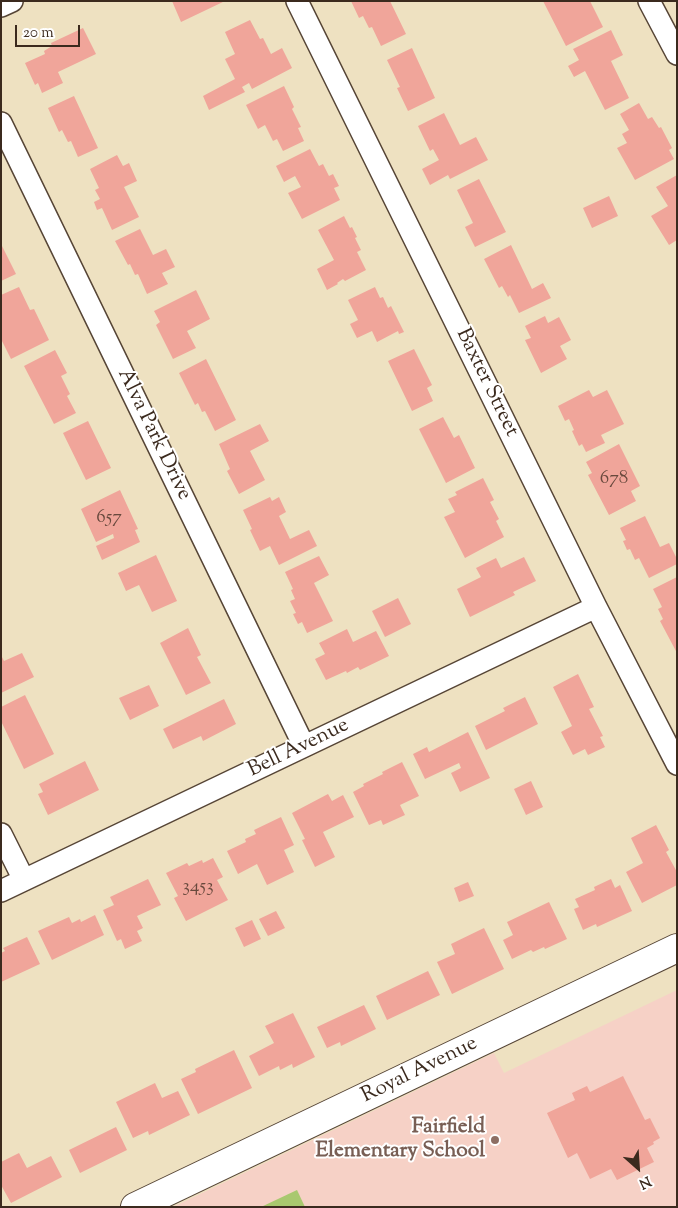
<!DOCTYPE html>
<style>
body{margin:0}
#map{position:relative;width:678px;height:1208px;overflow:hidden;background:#eee1c1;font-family:"Sorts Mill Goudy",serif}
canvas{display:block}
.frame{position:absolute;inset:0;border:2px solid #3b2a1e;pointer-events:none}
.north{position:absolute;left:613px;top:1143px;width:50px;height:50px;-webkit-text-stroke:4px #fff;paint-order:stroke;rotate:154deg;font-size:14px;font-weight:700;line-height:20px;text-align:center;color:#3b2a1e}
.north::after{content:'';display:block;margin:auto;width:18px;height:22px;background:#3b2a1e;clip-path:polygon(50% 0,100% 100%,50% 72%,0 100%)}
.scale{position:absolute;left:15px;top:25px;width:65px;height:22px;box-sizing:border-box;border:2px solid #3b2a1e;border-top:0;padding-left:6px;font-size:15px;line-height:18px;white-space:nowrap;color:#3b2a1e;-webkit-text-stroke:4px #fff;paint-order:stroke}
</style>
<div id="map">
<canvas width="678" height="1208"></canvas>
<div class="frame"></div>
<div class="north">N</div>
<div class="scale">20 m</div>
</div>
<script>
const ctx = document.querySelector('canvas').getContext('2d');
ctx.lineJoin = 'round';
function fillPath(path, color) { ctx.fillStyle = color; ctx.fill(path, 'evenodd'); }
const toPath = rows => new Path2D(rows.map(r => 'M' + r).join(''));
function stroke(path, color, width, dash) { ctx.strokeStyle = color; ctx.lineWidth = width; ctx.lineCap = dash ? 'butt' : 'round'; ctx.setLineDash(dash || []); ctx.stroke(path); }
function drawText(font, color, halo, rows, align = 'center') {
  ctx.font = font + ' "Sorts Mill Goudy",serif'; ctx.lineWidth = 4; ctx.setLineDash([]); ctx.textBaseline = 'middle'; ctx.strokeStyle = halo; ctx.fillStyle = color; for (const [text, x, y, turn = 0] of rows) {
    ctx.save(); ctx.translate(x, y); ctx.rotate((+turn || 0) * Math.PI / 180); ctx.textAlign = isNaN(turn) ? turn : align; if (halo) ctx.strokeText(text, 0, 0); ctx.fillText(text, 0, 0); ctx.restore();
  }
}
fillPath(toPath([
 [677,990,677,1207,173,1207,494,1053,504,1073]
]), '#f6d1c6');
fillPath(toPath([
 [297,1190,305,1207,261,1207]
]), '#a9c86f');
fillPath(toPath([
 [172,1,225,1,181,22],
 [351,1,390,1,406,34,381,46,372,27,369,28,363,16,359,18],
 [543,1,590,1,603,27,566,46],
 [250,20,260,39,263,38,271,54,282,48,292,68,252,89,249,83,242,87,245,92,209,110,203,96,235,79,225,59,235,54,225,32],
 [83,28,96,54,58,72,63,83,42,93,38,83,35,85,25,63,45,54,44,51,52,46,51,43],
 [611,30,623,55,611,61,629,98,605,110,585,71,574,77,568,66,579,60,573,49],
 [412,48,435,98,408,111,397,88,400,87,387,60],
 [284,86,294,107,292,109,301,127,298,128,304,141,283,151,277,139,273,141,265,125,258,129,246,105],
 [74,96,98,148,78,157,71,141,68,142,62,130,59,132,48,108],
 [639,103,648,119,652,117,659,128,661,127,672,148,669,150,674,159,635,180,617,148,627,143,622,134,629,130,620,114],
 [444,113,460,145,476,137,488,160,450,179,448,175,430,185,422,169,439,160,433,149,430,151,418,126],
 [310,149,319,166,323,164,329,176,333,174,339,186,334,188,340,200,302,219,288,193,301,187,295,176,284,182,276,166],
 [117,155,123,166,129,163,137,181,124,187,139,217,112,230,102,208,97,210,94,202,100,199,95,190,99,188,90,169],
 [677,175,677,240,669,245,651,216,668,206,656,187],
 [479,179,506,232,475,247,465,227,473,223,457,190],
 [609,196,618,216,592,228,583,208],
 [344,216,350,228,352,227,357,237,355,238,361,250,357,252,366,270,345,281,343,279,337,283,338,284,327,290,317,269,334,260,318,230],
 [140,229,153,255,166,249,175,267,162,273,168,284,147,294,138,274,135,275,130,264,128,265,115,241],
 [1,244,16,274,1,281],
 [511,245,532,289,543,283,551,298,519,313,510,295,508,297,502,286,499,288,484,259],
 [19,287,30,310,34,309,49,340,11,359,1,339,1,295],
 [375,287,380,298,383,297,388,308,391,306,404,332,399,334,398,331,377,342,372,331,357,338,350,324,358,320,348,300],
 [196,290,210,319,187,331,196,348,173,359,156,325,160,322,154,311],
 [545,316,548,323,559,317,571,340,560,346,567,359,541,373,525,340,531,338,525,326],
 [414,349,432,385,427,388,433,401,412,411,388,361],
 [55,350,67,373,61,376,70,394,67,396,76,413,54,424,24,366],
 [206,359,236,420,215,431,205,411,202,412,198,403,195,405,179,373],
 [589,390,593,397,607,390,624,424,601,435,605,443,586,452,582,444,579,446,572,431,574,430,569,419,565,421,558,406],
 [443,417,454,438,459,435,475,468,446,483,419,429],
 [88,421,111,468,86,480,63,433],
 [260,424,269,441,250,451,265,480,239,494,227,471,230,469,219,444],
 [619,444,640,486,631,491,636,501,609,515,588,475,592,473,586,462],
 [483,478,494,500,490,502,499,519,496,521,504,537,465,558,444,517,455,512,448,499,457,495,455,492],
 [120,490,138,529,135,530,140,542,102,560,96,546,114,538,113,534,96,542,81,509],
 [270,497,272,501,279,497,286,512,279,516,290,539,309,530,317,546,279,565,270,546,260,551,250,530,252,529,243,510],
 [645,516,660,547,669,543,677,559,677,564,649,578,639,558,635,560,630,549,627,550,623,541,626,540,620,528],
 [156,555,177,601,152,612,139,585,126,591,118,573],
 [319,556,329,575,314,583,333,621,307,633,302,622,298,624,293,614,296,613,290,601,295,599,291,590,293,589,285,572],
 [524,557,536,581,513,592,515,595,470,617,457,589,481,577,476,568,496,558,501,568],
 [677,577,677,653,660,621,663,619,658,609,662,607,653,589],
 [398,598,411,624,385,637,372,611],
 [188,628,201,655,197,657,211,683,186,695,160,643],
 [347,629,353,642,376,631,389,656,360,670,358,667,347,673,346,671,326,680,315,659,325,654,319,643],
 [22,653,34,677,1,693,1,655,4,661],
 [578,674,594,707,589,709,603,736,600,737,605,747,588,755,585,749,573,755,561,732,572,726,553,687],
 [149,685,159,706,130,720,119,698],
 [25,695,54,754,24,769,1,721,1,707],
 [525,697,538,724,486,750,475,726,505,711,503,708],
 [224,699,236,724,203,741,201,736,173,749,163,729],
 [468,732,490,778,460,792,451,773,461,768,459,763,425,779,413,754,427,747,429,752],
 [85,761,99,790,48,815,38,794,43,792,39,784],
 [402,762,419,796,400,805,405,815,383,825,381,820,369,825,353,792,364,786,363,784,383,774,382,772],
 [531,781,543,807,526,815,514,789],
 [328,794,332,801,343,795,354,817,323,832,335,857,315,867,302,840,305,839,292,813],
 [281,817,294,845,284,850,294,872,267,885,257,864,238,874,227,851,246,842,245,839,256,834,254,830],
 [656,825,669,850,666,852,677,872,677,885,642,903,626,872,643,863,631,838],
 [213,858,223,877,217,880,228,900,186,921,174,898,178,896,166,873,187,863,189,866,202,860,203,863],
 [148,879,161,905,137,916,143,928,137,931,142,941,125,949,121,939,117,941,103,910,114,905,110,897],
 [611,879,615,888,620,885,632,911,597,927,596,924,583,930,574,909,579,907,575,899,595,890,594,887],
 [468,882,474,896,459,902,454,888],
 [549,902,567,939,545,949,544,947,533,952,531,950,512,959,503,940,513,935,507,922],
 [276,911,285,928,268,936,259,919],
 [95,915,104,935,52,960,38,931,69,917,72,923,80,919,81,922],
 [252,920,261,939,244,947,235,928],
 [484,928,504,969,452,994,437,962,455,954,451,944],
 [27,937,40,964,1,982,1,953,5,951,3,948],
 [428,971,440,995,387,1020,376,996],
 [364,1005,376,1029,341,1046,340,1042,327,1048,317,1027],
 [293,1013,315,1057,293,1068,292,1064,280,1070,279,1066,259,1076,249,1056,274,1043,265,1026],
 [234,1050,252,1088,198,1114,181,1079,196,1072,195,1069],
 [623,1076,645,1120,650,1118,660,1138,653,1142,654,1144,647,1148,654,1162,617,1180,611,1169,590,1179,577,1153,568,1158,547,1113,575,1100,572,1093,587,1086,590,1092],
 [155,1083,162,1098,178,1091,190,1115,149,1135,148,1131,133,1138,116,1102],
 [116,1127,127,1150,80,1173,69,1150],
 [19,1153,27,1168,51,1156,62,1177,11,1203,1,1185,1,1162]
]), '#f0a59a');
const street = toPath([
 [297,1,596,607,677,764],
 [649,1,677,54],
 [1,6,12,1],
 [1,123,304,746],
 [1,834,24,880],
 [1,891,596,607]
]);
const secondary = toPath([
 [135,1207,677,948]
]);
stroke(street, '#564536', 24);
stroke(secondary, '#564536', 30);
stroke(street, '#fff', 21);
stroke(secondary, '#fff', 28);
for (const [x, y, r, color] of [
 [495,1140,5,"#8d6e63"]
]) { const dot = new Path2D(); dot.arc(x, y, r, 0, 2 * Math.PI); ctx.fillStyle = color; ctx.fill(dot); stroke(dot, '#fff', 2); }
drawText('19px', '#68493d', null, [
 ["678",614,480],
 ["657",109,519],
 ["3453",198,888]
]);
drawText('21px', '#3b2a1e', '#fff', [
 ["Baxter Street",486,383,64],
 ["Alva Park Drive",153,435,64],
 ["Bell Avenue",299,749,-26],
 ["Royal Avenue",420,1071,-26]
]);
drawText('bold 21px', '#785e54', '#fff', [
 ["Fairfield",485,1128],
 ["Elementary School",485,1152]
], 'right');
</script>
